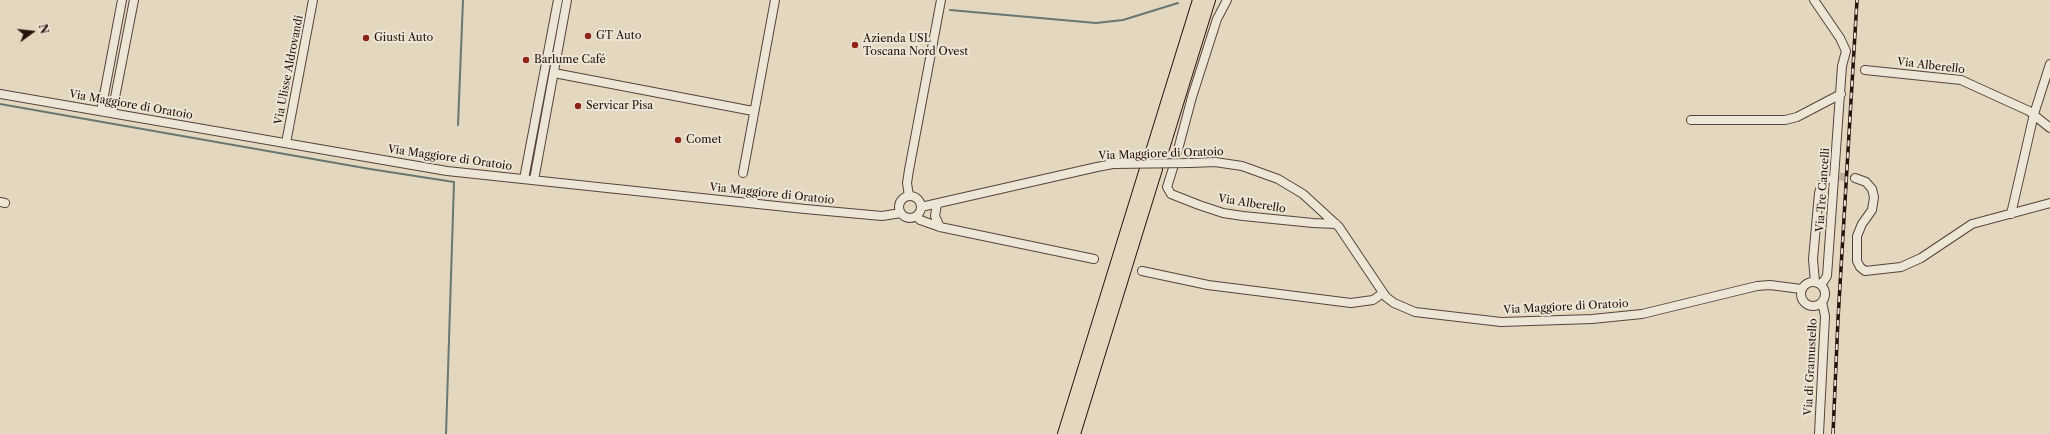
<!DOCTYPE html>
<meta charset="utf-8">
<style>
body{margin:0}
#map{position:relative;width:2050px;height:434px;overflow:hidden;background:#e4d7bf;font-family:"Libre Caslon Text",serif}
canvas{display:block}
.north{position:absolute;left:12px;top:12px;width:40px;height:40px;-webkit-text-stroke:3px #ede5d5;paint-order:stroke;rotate:75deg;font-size:11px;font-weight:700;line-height:16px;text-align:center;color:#28130c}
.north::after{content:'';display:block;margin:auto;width:14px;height:18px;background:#28130c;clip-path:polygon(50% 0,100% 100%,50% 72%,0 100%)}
</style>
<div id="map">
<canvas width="2050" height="434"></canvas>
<div class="north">N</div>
</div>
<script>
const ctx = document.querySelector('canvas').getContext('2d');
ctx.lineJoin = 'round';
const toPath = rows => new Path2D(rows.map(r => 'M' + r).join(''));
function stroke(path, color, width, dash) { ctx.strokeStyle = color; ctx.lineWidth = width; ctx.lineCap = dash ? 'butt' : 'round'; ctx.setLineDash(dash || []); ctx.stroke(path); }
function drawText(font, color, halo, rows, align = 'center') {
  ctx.font = font + ' "Libre Caslon Text",serif'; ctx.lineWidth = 4; ctx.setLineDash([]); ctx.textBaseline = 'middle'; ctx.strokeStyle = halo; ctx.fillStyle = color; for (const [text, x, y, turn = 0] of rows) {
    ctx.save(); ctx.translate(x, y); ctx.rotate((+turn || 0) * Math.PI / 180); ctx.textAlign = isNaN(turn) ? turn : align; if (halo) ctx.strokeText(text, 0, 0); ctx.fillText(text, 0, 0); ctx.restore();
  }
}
stroke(toPath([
 [950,10,1096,23,1123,20,1178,3],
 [0,104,370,169,454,182,446,434],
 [458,125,463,0]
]), '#697770', 2);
stroke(toPath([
 [1828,179,1836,176,1855,178]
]), '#beb09b', 8, [8, 4]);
const minor = toPath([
 [1814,0,1840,38,1846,51,1842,66,1827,276,1821,285],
 [1865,70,1961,80,2029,111,2050,128],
 [554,73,753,111],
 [0,94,447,171,805,209,882,216,901,213],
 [101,111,122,0],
 [112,113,134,0],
 [1691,120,1785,120,1797,117,1841,94],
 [286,143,313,0],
 [1176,157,1192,97,1217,19,1227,0],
 [1191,163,1215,162,1242,166,1278,179,1303,194,1339,227,1386,297,1394,303,1415,312,1501,322,1592,319,1642,314,1757,286,1770,285,1801,289],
 [1173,168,1167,187,1171,194,1199,205,1223,213,1243,216,1313,223,1336,224],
 [743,173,775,0],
 [1855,178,1866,182,1872,189,1874,197,1872,210,1862,224,1857,236,1857,261,1860,267,1865,271,1901,267,1921,258,1972,224,2050,203],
 [524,179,558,0],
 [534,180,567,0],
 [909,196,907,183,909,170,941,0],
 '899 207a11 11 0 1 1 22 0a11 11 0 1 1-22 0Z',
 [0,202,5,203],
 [937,204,935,216,940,227],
 [921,207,1097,167,1113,164],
 [2011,214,2034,114,2050,64],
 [917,216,920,220,940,227,1094,259],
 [1142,271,1208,285,1351,303,1373,300,1383,293],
 '1801 294a12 12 0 1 1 24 0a12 12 0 1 1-24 0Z',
 [1815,282,1813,259,1819,193,1822,184,1827,179],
 [1819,434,1825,316,1822,302]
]);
const highway = toPath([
 [1150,158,1199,0],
 [1160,158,1209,0],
 [1064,434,1146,169],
 [1074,434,1156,169]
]);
stroke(minor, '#574439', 10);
stroke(highway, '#28130c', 14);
stroke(minor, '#ede5d5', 8);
stroke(highway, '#e4d7bf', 12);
const rail = toPath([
 [1833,434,1838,319,1857,0]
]);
stroke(rail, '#28130c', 3.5);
stroke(rail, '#ede5d5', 2, [6]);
const minorBridge = toPath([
 [1113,164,1191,163]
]);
stroke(minorBridge, '#574439', 10, []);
stroke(minorBridge, '#ede5d5', 8);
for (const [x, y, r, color] of [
 [588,36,4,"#8f2418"],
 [366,38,4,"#8f2418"],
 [855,45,4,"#8f2418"],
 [526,60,4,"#8f2418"],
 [578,106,4,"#8f2418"],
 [678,140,4,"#8f2418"]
]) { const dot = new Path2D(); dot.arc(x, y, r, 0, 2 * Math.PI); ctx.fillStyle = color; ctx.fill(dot); stroke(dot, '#ede5d5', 1.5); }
drawText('11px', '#28130c', '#ede5d5', [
 ["GT Auto",596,36],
 ["Giusti Auto",374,38],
 ["Azienda USL",863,39],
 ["Toscana Nord Ovest",863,52],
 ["Barlume Café",534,60],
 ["Servicar Pisa",586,106],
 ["Comet",686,140]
], 'left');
drawText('11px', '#28130c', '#ede5d5', [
 ["Via Alberello",1931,66,7],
 ["Via Ulisse Aldrovandi",289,70,-79],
 ["Via Maggiore di Oratoio",131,105,10],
 ["Via Maggiore di Oratoio",1161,154,-2],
 ["Via Maggiore di Oratoio",450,158,8],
 ["Via Tre Cancelli",1823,190,-86],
 ["Via Maggiore di Oratoio",772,194,6],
 ["Via Alberello",1252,204,9],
 ["Via Maggiore di Oratoio",1566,307,-3],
 ["Via di Gramustello",1811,367,-87]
]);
</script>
